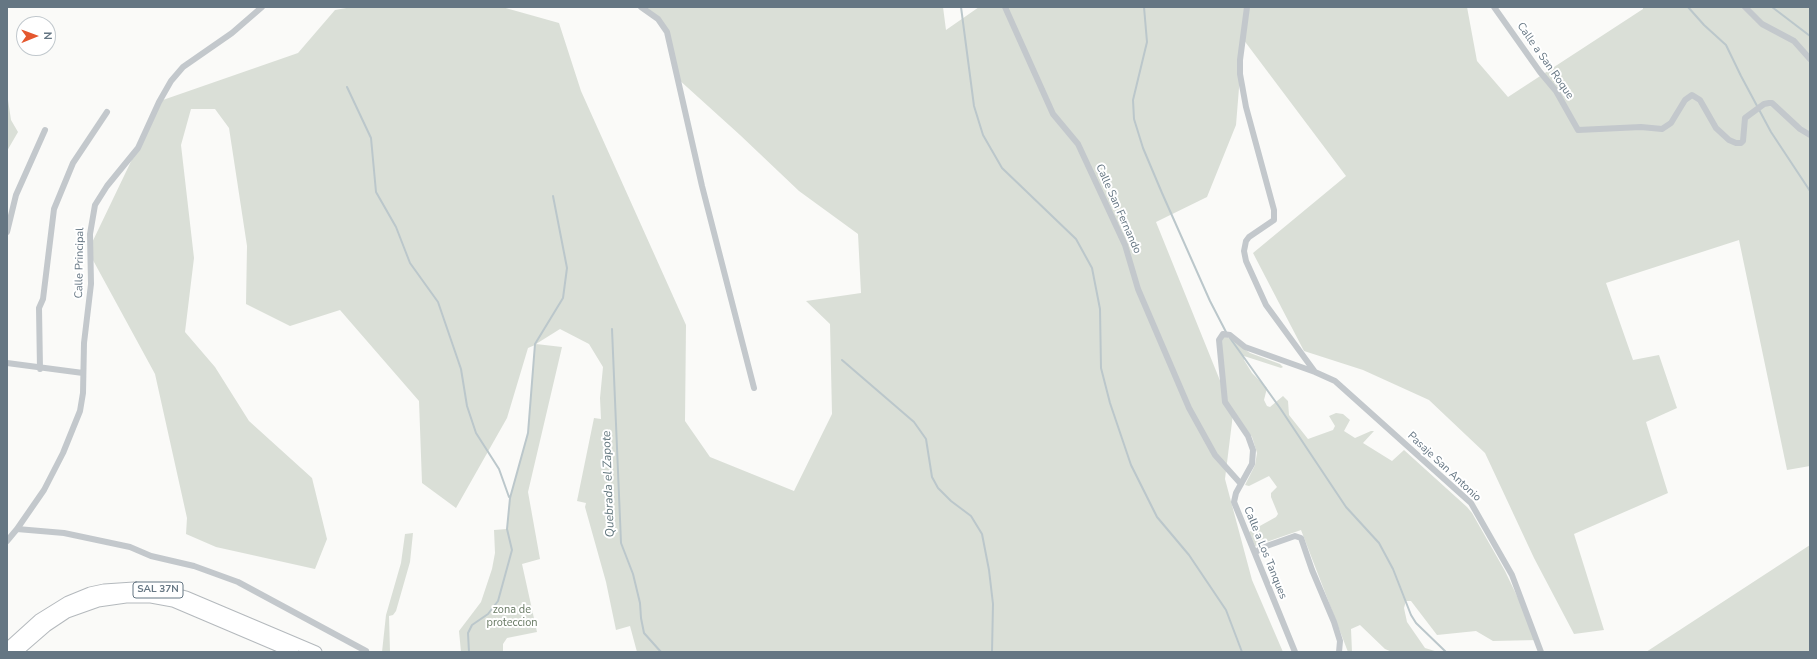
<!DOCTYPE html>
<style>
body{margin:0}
#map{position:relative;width:1817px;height:659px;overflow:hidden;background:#fafaf8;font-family:"Nunito Sans",sans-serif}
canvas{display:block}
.frame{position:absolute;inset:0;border:8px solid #657683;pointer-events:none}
.north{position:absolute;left:16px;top:16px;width:40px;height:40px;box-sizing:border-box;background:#fff;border:1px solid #c1c8cd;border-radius:50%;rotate:89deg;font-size:11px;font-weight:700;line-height:16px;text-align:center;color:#657683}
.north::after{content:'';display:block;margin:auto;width:14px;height:18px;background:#e4572e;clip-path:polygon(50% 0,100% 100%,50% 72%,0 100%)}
</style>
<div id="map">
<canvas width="1817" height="659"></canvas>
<div class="frame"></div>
<div class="north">N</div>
</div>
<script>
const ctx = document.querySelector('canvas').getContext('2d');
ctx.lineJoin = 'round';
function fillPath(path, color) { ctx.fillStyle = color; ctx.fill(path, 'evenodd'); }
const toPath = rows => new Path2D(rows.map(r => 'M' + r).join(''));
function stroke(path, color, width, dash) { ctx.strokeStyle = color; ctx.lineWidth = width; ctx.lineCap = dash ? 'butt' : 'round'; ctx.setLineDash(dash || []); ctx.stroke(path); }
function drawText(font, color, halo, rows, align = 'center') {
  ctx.font = font + ' "Nunito Sans",sans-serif'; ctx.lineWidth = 4; ctx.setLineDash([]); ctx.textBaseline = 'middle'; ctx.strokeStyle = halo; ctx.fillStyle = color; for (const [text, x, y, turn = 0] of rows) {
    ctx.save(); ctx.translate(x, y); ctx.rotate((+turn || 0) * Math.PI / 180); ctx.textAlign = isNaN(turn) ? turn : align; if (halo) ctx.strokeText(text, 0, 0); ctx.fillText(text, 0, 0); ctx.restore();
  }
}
fillPath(toPath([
 [352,7,502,7,559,23,581,91,686,325,685,421,710,457,794,491,832,414,830,324,806,301,861,293,858,234,799,191,740,135,677,78,666,32,658,19,641,7,943,7,946,30,979,7,1467,7,1477,61,1508,97,1643,9,1643,7,1810,7,1810,466,1787,470,1739,240,1606,283,1633,360,1659,355,1677,408,1646,422,1668,493,1574,534,1604,630,1574,634,1534,558,1485,453,1429,400,1363,370,1304,351,1253,253,1346,176,1243,39,1236,125,1207,197,1156,222,1225,393,1221,343,1223,337,1226,336,1250,353,1280,364,1283,367,1281,368,1244,356,1244,360,1252,373,1267,388,1264,400,1267,406,1270,407,1283,396,1288,401,1289,415,1308,439,1333,430,1335,426,1329,416,1336,413,1343,414,1350,420,1344,431,1355,438,1371,431,1374,431,1363,443,1392,461,1404,450,1467,507,1472,513,1505,571,1538,640,1493,641,1476,631,1437,635,1411,601,1406,601,1404,608,1407,622,1425,648,1438,652,1392,652,1385,649,1360,625,1351,629,1352,652,1348,652,1301,530,1255,546,1249,532,1276,517,1278,514,1271,497,1271,493,1277,487,1269,476,1249,486,1245,485,1255,465,1257,453,1252,437,1231,408,1233,414,1225,479,1252,580,1283,652,637,652,630,626,616,630,606,582,585,507,586,503,577,501,594,418,601,419,600,398,603,367,589,344,560,329,536,344,562,347,528,492,540,559,522,564,537,632,507,638,503,644,503,652,461,652,459,631,481,602,492,569,495,553,494,530,507,529,510,498,528,433,535,345,528,348,507,418,456,508,422,483,419,401,340,310,290,326,246,304,247,246,229,128,215,109,191,109,181,145,194,258,185,332,215,367,249,421,312,478,327,539,315,569,216,547,186,534,187,518,155,374,88,251,160,101,298,53,335,10],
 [7,93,11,120,18,132,7,151],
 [413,533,410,562,396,611,393,615,389,616,390,652,382,652,386,615,401,563,405,534],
 [1810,545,1810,652,1646,652]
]), '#dadfd7');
stroke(toPath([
 [961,7,974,106,983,135,1002,168,1076,239,1092,268,1100,309,1101,368,1110,403,1131,465,1157,517,1189,555,1226,610,1242,652],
 [1144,7,1147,42,1133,100,1134,119,1143,148,1162,193,1210,301,1226,332],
 [1688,7,1704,25,1726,45,1741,76,1771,132,1810,191],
 [1772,7,1810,36],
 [347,87,371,138,376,192,396,227,410,263,438,302,461,369,467,406,476,433,499,469,509,497],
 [612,329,621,543,633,574,640,603,641,618,644,633,661,652],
 [1230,338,1280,408,1346,507,1379,543,1393,569,1411,615,1416,623,1446,652],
 [842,360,914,422,926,439,932,477,938,488,951,501,971,516,982,534,989,570,993,604,992,652],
 [469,652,468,633,472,625,488,614,498,601,512,550,507,529,510,498,528,433,535,344,563,298,567,268,553,196]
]), '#bbc7cb', 2);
const highway = toPath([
 [7,649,39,620,68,602,90,593,104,590,134,588,160,590,186,597,316,652],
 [16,652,46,626,67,612,98,601,126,597,151,597,173,601,293,652]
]);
stroke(highway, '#b4b9bd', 13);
stroke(toPath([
 [641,7,658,19,667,32,702,186,754,388],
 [1005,7,1053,114,1078,144,1125,245,1138,289,1189,408,1215,455,1241,484],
 [1247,7,1240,60,1240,74,1246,107,1274,210,1274,220,1249,237,1246,241,1244,251,1246,261,1266,305,1315,372],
 [1494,7,1540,72,1556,91,1578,130,1641,127,1662,129,1671,123,1685,100,1692,95,1700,100,1716,128,1729,140,1736,143,1741,143,1743,141,1745,118,1764,104,1769,103,1772,103,1800,129,1810,135],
 [1745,7,1762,24,1794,41,1810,59],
 [7,232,16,195,45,130],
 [7,363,83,373],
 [40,369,39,308,43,299,54,209,73,163,107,112],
 [17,529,64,533,130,547,151,556,194,566,238,582,366,651],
 [7,541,17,529,44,490,63,453,80,411,83,393,84,343,91,284,90,234,95,205,107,186,138,148,159,102,171,81,183,67,232,33,262,7],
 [1255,553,1261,548,1295,536,1301,538,1312,570,1334,622,1340,641,1339,652],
 [1295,652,1234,502,1236,493,1252,464,1253,450,1248,436,1225,402,1219,340,1223,334,1230,335,1245,347,1315,372,1335,381,1471,503,1512,575,1541,652]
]), '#c3c8cc', 6);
stroke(highway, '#fff', 11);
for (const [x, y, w] of [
 [158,590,50]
]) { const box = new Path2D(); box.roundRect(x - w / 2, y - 8, w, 16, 3); ctx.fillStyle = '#fff'; ctx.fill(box); stroke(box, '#657683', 1); }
drawText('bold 10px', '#657683', null, [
 ["SAL 37N",158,590]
]);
drawText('11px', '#657683', '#fff', [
 ["Calle a San Roque",1545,61,55],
 ["Calle San Fernando",1118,209,66],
 ["Calle Principal",80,263,-89],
 ["Pasaje San Antonio",1444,467,43],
 ["Calle a Los Tanques",1265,553,68]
]);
drawText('11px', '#687a64', '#fff', [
 ["zona de",512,610],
 ["proteccion",512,623]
]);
drawText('italic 12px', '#60757c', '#fff', [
 ["Quebrada el Zapote",609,484,-92]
]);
</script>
